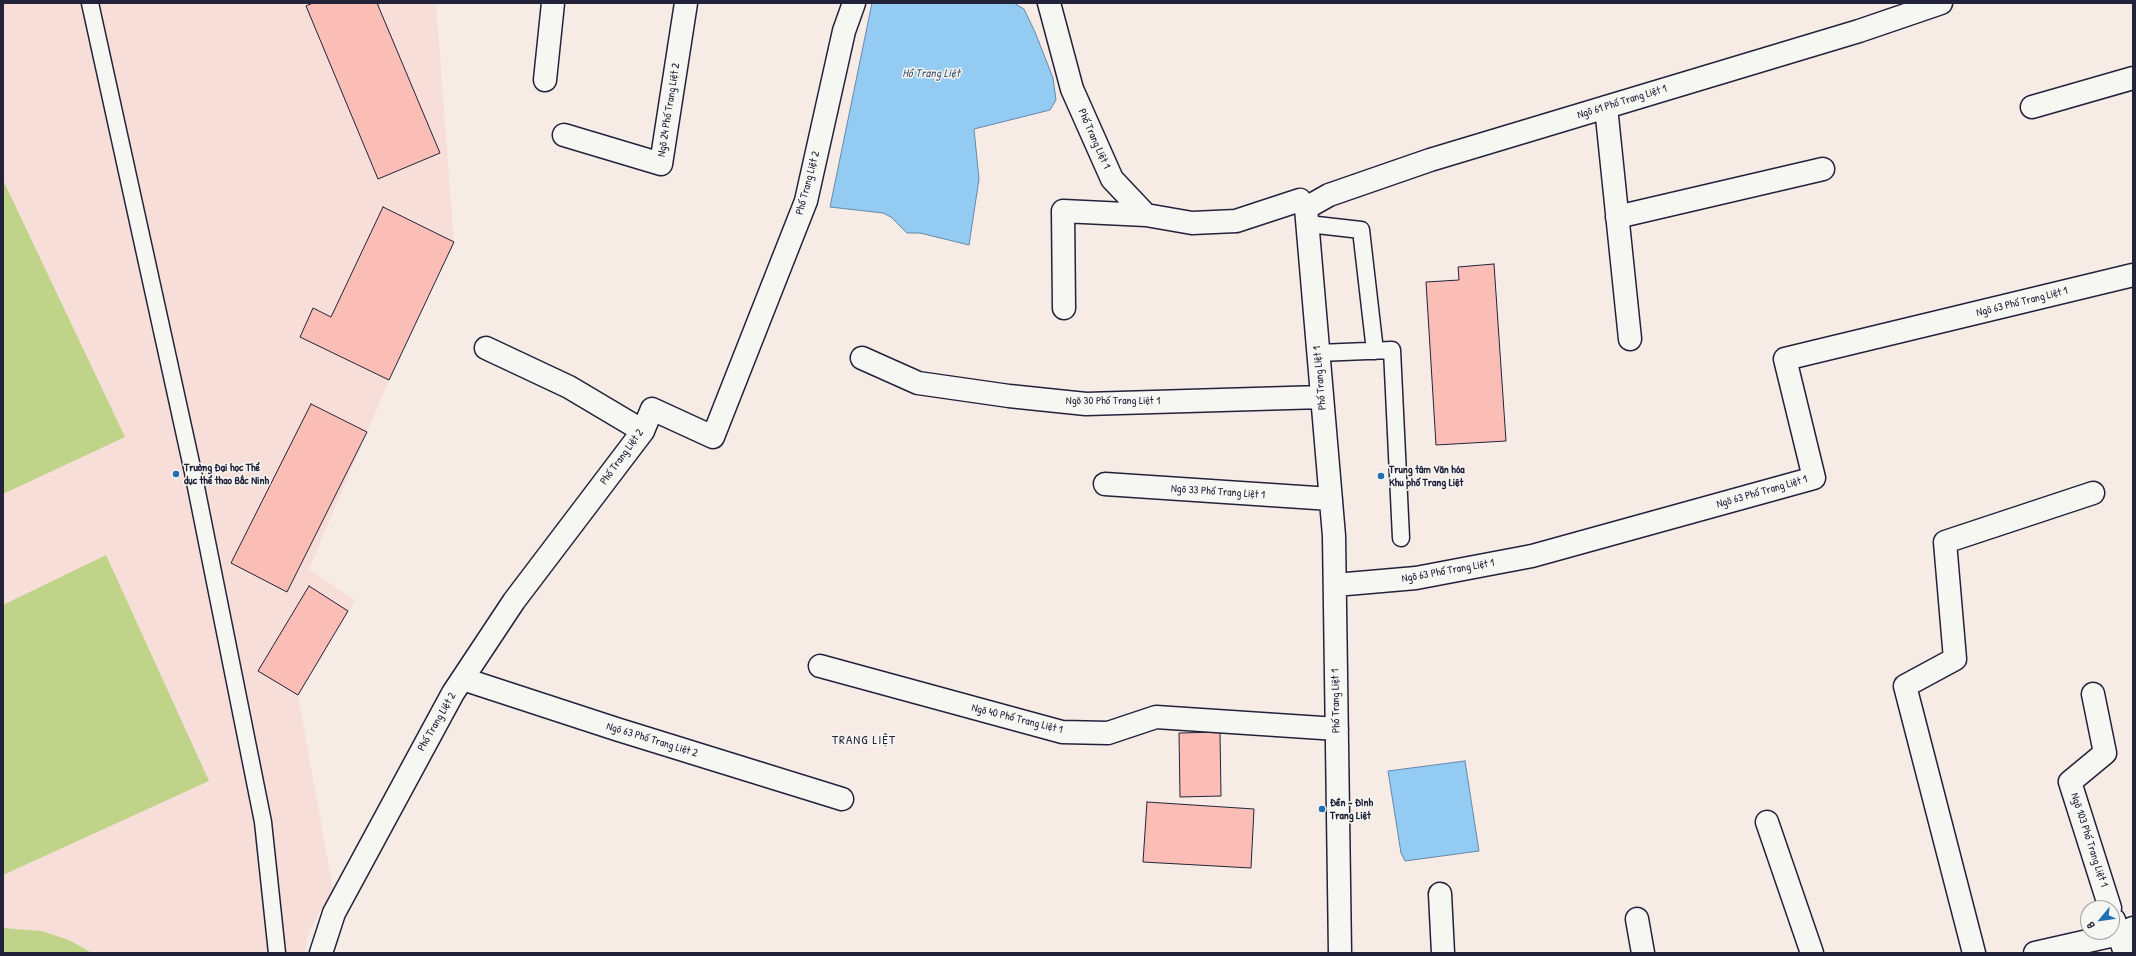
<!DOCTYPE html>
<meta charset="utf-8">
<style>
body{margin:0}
#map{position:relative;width:2136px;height:956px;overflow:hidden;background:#f7ebe6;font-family:"Patrick Hand",sans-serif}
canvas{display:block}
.frame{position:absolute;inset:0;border:4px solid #22223b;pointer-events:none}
.north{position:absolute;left:2080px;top:900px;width:40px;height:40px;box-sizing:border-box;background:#f6f6f2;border:1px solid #a1a1a9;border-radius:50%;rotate:241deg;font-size:11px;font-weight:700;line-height:16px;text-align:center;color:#22223b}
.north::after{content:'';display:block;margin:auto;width:14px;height:18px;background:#1f6fb2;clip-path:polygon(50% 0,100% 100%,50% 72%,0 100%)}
</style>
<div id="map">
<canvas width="2136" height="956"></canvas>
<div class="frame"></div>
<div class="north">B</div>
</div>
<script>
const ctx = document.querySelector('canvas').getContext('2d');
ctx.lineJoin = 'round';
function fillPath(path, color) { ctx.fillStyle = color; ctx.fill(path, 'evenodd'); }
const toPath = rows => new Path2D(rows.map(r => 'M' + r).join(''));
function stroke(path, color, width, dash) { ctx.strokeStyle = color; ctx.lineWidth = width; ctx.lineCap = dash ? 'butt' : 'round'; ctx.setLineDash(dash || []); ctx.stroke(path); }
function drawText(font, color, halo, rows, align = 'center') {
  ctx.font = font + ' "Patrick Hand",sans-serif'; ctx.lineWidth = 3; ctx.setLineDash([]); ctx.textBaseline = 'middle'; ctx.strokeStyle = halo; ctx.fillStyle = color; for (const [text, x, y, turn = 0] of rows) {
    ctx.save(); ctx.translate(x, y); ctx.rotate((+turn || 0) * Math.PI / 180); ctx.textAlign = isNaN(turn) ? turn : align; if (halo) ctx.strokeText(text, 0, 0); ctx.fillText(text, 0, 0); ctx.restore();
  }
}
fillPath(toPath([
 [3,3,436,3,454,242,389,380,309,569,355,600,298,695,333,889,309,931,304,953,3,953]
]), '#f8ded8');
fillPath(toPath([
 [3,180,125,437,3,494],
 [106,555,209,781,3,875,3,605],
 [3,928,42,931,69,940,92,953,3,953]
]), '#bfd489');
const water = toPath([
 [872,3,1014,3,1024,9,1035,32,1053,78,1056,100,1050,110,974,129,979,179,969,245,920,233,907,233,891,217,883,213,830,207,872,3],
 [1465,761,1479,851,1405,861,1401,853,1388,771,1465,761]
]);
fillPath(water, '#93cbf2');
stroke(water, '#6687a9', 1);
const building = toPath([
 [313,3,377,3,440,153,378,179,306,6,313,3],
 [383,207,454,242,389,380,300,337,313,308,331,317,383,207],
 [1494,264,1506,441,1436,445,1426,282,1459,280,1458,267,1494,264],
 [311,404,367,432,287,592,231,563,311,404],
 [309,586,348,611,298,695,258,671,309,586],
 [1220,732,1221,796,1180,797,1179,733,1220,732],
 [1147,802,1254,809,1251,868,1143,862,1147,802]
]);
fillPath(building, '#fabeb7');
stroke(building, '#22223b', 1);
const service = toPath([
 [90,3,193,472,263,822,277,953],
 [1308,224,1361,230,1375,351],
 [1318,353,1392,350,1401,538]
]);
const minor = toPath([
 [1049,3,1072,89,1112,179,1146,215,1192,223,1236,221,1300,200,1306,208,1334,536,1340,953],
 [545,80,553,3],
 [1606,107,1630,339],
 [2032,107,2133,78],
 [564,135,661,164,686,3],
 [1306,208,1329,195,1430,160,1859,31,1941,3],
 [1617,217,1823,169],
 [1064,308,1063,211,1146,215],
 [486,348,569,387,643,431],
 [862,358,918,383,1009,396,1086,404,1322,397],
 [1105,484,1331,499],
 [1335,585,1416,578,1532,556,1814,478,1785,359,2133,275],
 [820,666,1062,732,1108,733,1156,717,1337,729],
 [463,679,616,729,842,799],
 [2093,694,2105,753,2070,782,2110,908],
 [1767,822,1812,953],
 [1440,894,1443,953],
 [1637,919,1643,953],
 [2114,920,2125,953],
 [321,953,334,913,453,693,514,601,643,431,652,409,713,437,806,201,844,31,854,3],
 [1974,953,1905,686,1955,659,1945,542,2093,493],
 [2035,953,2119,934,2133,928]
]);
stroke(service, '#22223b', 19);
stroke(minor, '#22223b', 25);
stroke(service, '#f6f6f2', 16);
stroke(minor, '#f6f6f2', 22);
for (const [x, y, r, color] of [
 [176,474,4,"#1f6fb2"],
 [1381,476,4,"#1f6fb2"],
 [1322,809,4,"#1f6fb2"]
]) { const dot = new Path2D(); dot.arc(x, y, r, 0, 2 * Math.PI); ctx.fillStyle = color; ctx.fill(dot); stroke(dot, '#f6f6f2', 1.5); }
drawText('11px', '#22223b', '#f6f6f2', [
 ["Ngõ 61 Phố Trang Liệt 1",1622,102,-17],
 ["Ngõ 24 Phố Trang Liệt 2",669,110,-81],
 ["Phố Trang Liệt 1",1094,139,66],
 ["Phố Trang Liệt 2",808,183,-75],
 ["Ngõ 63 Phố Trang Liệt 1",2022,302,-14],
 ["Phố Trang Liệt 1",1320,378,-95],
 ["Ngõ 30 Phố Trang Liệt 1",1113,401],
 ["Phố Trang Liệt 2",622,457,-54],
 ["Ngõ 33 Phố Trang Liệt 1",1218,492,4],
 ["Ngõ 63 Phố Trang Liệt 1",1762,492,-16],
 ["Ngõ 63 Phố Trang Liệt 1",1448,571,-10],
 ["Phố Trang Liệt 1",1336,701,-91],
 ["Ngõ 40 Phố Trang Liệt 1",1017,719,14],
 ["Phố Trang Liệt 2",437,722,-60],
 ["Ngõ 63 Phố Trang Liệt 2",652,740,17],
 ["Ngõ 103 Phố Trang Liệt 1",2089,840,72]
]);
drawText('bold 11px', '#22223b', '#f6f6f2', [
 ["Trường Đại học Thể",184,468],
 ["dục thể thao Bắc Ninh",184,481],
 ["Trung tâm Văn hóa",1389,470],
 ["Khu phố Trang Liệt",1389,483],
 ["Đền - Đình",1330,803],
 ["Trang Liệt",1330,816]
], 'left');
drawText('italic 12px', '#445572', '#f6f6f2', [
 ["Hồ Trang Liệt",931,74]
]);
ctx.letterSpacing = '1px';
drawText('13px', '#22223b', '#f6f6f2', [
 ["TRANG LIỆT",864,741]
]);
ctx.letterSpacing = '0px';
</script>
